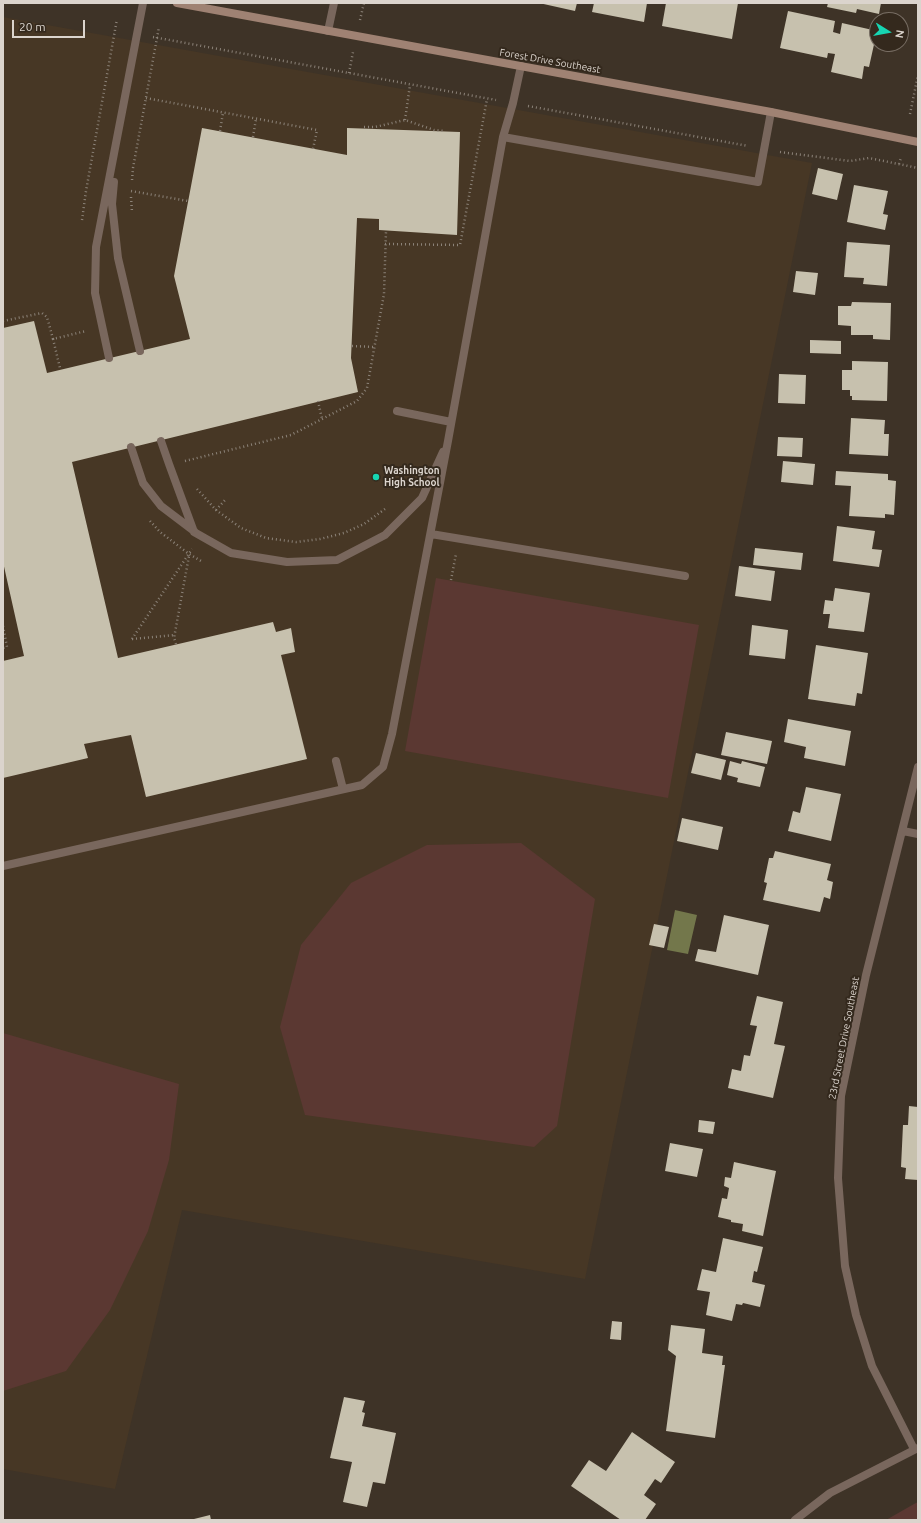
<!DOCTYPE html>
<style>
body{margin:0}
#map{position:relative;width:921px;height:1523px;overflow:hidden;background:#3e3327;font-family:Ubuntu,sans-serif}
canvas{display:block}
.frame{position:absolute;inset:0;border:4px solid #dbd4cd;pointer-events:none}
.north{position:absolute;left:869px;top:12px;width:40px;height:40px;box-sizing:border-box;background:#34291d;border:1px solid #776d63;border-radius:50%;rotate:101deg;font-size:11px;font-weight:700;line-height:16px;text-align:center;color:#dbd4cd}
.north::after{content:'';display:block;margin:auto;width:14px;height:18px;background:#17d5b2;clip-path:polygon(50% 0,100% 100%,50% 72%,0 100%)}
.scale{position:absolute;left:12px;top:20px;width:73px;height:18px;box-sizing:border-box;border:2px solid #dbd4cd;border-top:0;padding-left:5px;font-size:12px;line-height:14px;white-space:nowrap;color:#dbd4cd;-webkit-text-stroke:3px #34291d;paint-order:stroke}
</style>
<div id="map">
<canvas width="921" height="1523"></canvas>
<div class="frame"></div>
<div class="north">N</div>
<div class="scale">20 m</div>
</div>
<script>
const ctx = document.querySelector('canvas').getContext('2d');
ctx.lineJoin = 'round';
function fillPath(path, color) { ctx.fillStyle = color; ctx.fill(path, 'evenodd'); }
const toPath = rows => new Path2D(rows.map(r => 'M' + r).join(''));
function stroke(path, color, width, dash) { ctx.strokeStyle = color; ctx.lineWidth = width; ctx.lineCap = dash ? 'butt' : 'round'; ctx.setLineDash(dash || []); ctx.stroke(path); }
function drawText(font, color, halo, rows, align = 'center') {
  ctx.font = font + ' Ubuntu,sans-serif'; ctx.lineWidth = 4; ctx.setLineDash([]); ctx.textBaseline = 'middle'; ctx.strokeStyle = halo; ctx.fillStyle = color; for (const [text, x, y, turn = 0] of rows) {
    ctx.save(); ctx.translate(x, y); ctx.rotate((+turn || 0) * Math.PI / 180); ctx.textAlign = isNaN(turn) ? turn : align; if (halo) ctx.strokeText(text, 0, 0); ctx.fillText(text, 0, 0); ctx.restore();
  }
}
fillPath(toPath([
 [3,17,812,163,585,1279,182,1210,115,1489,3,1469]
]), '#473725');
fillPath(toPath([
 [436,578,699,625,668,798,405,751],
 [521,843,595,899,557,1126,534,1147,305,1115,280,1027,301,945,351,883,427,845],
 [3,1033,179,1084,169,1160,148,1231,110,1310,66,1371,3,1391],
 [918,1502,918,1520,886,1520,914,1504]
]), '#5b3832');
fillPath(toPath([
 [675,910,697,915,688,954,667,950]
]), '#73774b');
fillPath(toPath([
 [539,3,577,3,575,11],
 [594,3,647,3,644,22,592,12],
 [666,3,738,3,732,39,662,26],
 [828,3,881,3,879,14,857,9,856,13,827,7],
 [788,11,835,21,833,32,840,34,842,23,877,31,869,67,864,66,862,79,831,72,835,54,828,53,827,58,780,48],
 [202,128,347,155,347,128,460,132,457,235,379,230,379,219,357,218,351,358,358,392,72,462,118,658,273,622,276,632,291,628,295,652,281,655,307,759,146,797,131,735,84,744,88,758,3,778,3,661,24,656,3,562,3,328,34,321,47,373,190,339,174,276],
 [818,168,843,174,837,200,812,194],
 [854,185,888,191,883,214,888,215,885,230,847,222],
 [847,242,890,245,887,286,863,284,864,278,844,277],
 [796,271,818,273,815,295,793,292],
 [852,302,891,303,890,340,873,339,873,335,851,335,851,326,838,325,838,306,851,306],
 [810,340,841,341,841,354,810,353],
 [852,361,888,362,887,401,852,400,852,396,850,396,850,390,842,390,842,370,852,370],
 [779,374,806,375,805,404,778,403],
 [851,418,885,420,884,434,889,434,888,456,849,454],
 [778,437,803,438,802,457,777,456],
 [783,461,815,464,813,485,781,482],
 [836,471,888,474,888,480,896,481,894,515,885,514,885,518,849,516,851,486,835,485],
 [837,526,875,531,872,549,882,550,879,567,833,561],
 [755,548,803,553,801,570,753,565],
 [739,566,775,571,771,601,735,596],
 [835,588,870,593,864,632,828,628,830,614,823,614,825,600,833,601],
 [752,625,788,630,785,659,749,655],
 [816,645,868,653,862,694,857,693,855,706,808,699],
 [788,719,851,731,845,766,804,758,806,747,784,742],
 [726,732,772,741,767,764,721,755],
 [696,753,726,760,721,780,691,773],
 [730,761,741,764,742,761,765,767,760,787,737,782,738,778,727,775],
 [806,787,841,794,831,841,788,831,793,811,800,813],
 [682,818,723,827,718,850,677,841],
 [775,851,831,864,827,880,833,882,830,899,824,897,820,912,763,900,767,883,764,882,769,858,773,858],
 [724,915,769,925,758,975,695,961,698,949,716,952],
 [654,924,669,927,664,948,649,945],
 [757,996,783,1002,774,1044,785,1046,773,1098,728,1088,732,1069,741,1071,744,1055,750,1056,757,1026,750,1025],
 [909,1106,918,1107,918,1180,905,1179,906,1168,901,1167,903,1125,908,1125],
 [699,1120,715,1122,713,1134,698,1132],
 [670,1143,703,1149,697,1177,665,1171],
 [734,1162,776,1171,763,1236,742,1231,743,1224,731,1222,731,1220,718,1217,722,1198,727,1199,729,1188,724,1186,725,1177,731,1178],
 [723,1238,763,1247,757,1272,754,1271,752,1282,765,1285,760,1307,743,1303,742,1305,736,1304,732,1321,706,1315,710,1292,697,1290,702,1269,716,1272],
 [612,1321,622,1322,621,1340,610,1339],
 [671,1325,705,1329,702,1353,723,1356,722,1365,725,1365,715,1438,666,1431,676,1356,668,1350],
 [344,1397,365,1401,362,1412,365,1413,362,1426,396,1433,385,1484,373,1482,367,1507,343,1502,352,1462,330,1458],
 [632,1432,675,1462,661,1483,655,1479,644,1495,656,1504,645,1520,621,1520,571,1486,589,1460,606,1471],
 [210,1515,211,1520,194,1520,194,1519]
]), '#c7c1ae');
stroke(toPath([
 [360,20,364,3],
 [153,37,496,100],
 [349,73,353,52],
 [146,98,317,130,313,149],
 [528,106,748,146],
 [910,114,918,75],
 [405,120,410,85],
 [364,127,375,127,405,120,434,130,444,131],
 [220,131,223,113],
 [253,137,256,119],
 [780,152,850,161,869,158,918,168],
 [899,164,901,158],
 [132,180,133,168,159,27],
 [131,191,188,201],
 [131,197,132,212],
 [82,220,86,191,117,19],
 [385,244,460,245,487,99],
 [3,321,42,313,47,317,53,339,86,331],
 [53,339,60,368],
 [352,346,374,347],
 [318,401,322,419],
 [185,461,291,435,357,401,367,388,384,294,386,231],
 [197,489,216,510,241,528,266,538,296,542,320,539,344,533,364,524,385,509],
 [216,510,225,500],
 [150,521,160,532,189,554,201,561],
 [451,580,456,554],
 [3,626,7,647,3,648],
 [132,639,192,549],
 [132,639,175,635],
 [176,644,174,638,189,556]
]), '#8c8379', 2.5, [1, 3]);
stroke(toPath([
 [503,137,758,182,771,112],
 [114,182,112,204,118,258,140,351],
 [109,358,95,293,96,247,143,3],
 [397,411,451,422],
 [161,441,169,464,194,532,231,553,287,562,337,560,385,535,422,498,443,452],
 [131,447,143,483,161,506,194,531],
 [431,534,685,576],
 [336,761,343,789],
 [3,866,362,785,383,767,392,734,448,441,503,137,513,103,521,66]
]), '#79675d', 8);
stroke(toPath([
 [328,31,334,3],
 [903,831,918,834],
 [914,1449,872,1366,856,1315,845,1266,838,1178,841,1096,866,975,918,767],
 [795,1520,830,1493,918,1448]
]), '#79675d', 8);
stroke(toPath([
 [177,3,771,112,918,142]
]), '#9f8273', 8);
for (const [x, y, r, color] of [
 [376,477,4,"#17d5b2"]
]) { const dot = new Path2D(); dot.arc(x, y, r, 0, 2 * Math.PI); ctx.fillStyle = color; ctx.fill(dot); stroke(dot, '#34291d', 1.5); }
drawText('10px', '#dbd4cd', '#34291d', [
 ["Forest Drive Southeast",550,61,10],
 ["23rd Street Drive Southeast",844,1038,-79]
]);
drawText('bold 10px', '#dbd4cd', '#34291d', [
 ["Washington",384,471],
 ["High School",384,483]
], 'left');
</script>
